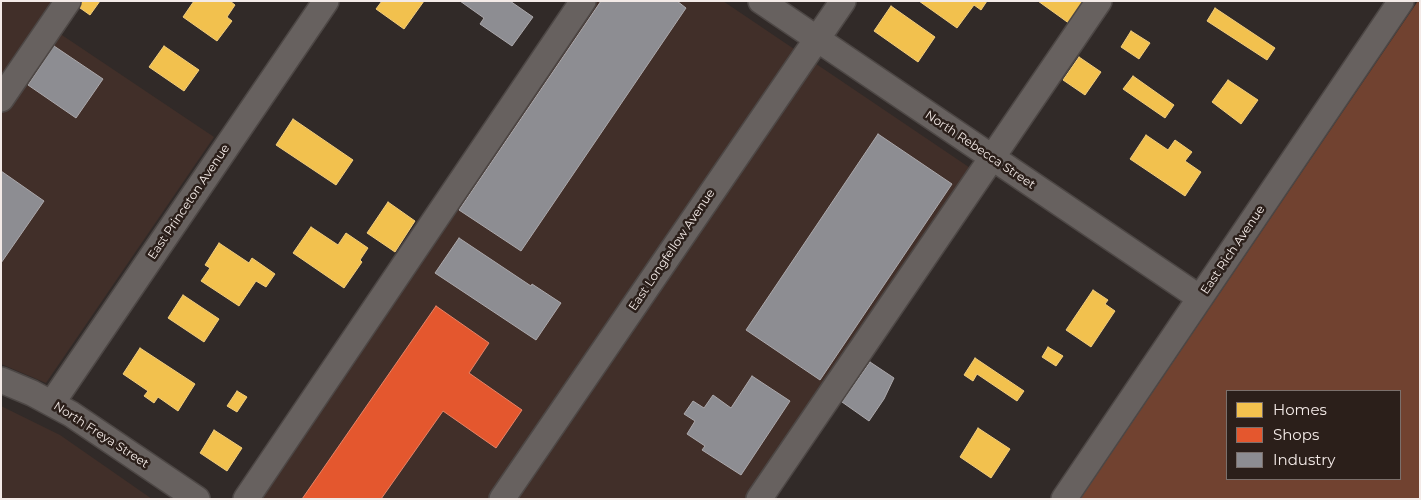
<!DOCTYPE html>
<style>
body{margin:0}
#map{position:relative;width:1421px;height:500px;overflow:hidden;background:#312a28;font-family:Montserrat,sans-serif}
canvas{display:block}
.frame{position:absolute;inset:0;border:2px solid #f3eae7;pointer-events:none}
.legend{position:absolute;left:1226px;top:390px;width:175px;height:90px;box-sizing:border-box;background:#2b1f1a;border:1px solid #7b706c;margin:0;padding:6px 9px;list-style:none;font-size:15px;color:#f3eae7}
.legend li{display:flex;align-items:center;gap:10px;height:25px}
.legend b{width:25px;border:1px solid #7b706c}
</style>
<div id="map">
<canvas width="1421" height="500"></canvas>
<div class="frame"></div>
<ul class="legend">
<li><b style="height:14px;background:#f2c14e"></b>Homes</li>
<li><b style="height:14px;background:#e4572e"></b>Shops</li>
<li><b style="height:14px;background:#8d8d92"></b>Industry</li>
</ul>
</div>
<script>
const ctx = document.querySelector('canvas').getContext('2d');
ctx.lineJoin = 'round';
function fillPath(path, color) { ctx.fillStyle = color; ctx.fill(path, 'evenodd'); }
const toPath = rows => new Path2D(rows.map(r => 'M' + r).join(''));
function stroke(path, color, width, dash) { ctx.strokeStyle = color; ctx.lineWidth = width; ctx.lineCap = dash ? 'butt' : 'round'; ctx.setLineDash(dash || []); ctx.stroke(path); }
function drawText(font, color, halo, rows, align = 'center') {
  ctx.font = font + ' Montserrat,sans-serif'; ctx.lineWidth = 5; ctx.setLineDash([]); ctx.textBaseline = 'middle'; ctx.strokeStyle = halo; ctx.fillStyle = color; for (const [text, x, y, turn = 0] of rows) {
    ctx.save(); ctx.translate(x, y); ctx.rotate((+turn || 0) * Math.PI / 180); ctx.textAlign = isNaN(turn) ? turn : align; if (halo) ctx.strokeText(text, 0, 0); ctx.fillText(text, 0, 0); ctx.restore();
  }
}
fillPath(toPath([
 [1,1,59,1,44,23,214,137,46,383,1,364],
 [593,1,723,1,985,178,767,499,260,499],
 [1,406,60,435,152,499,1,499]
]), '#412f29');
fillPath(toPath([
 [1418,1,1420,1,1420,499,1080,499],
 [1227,391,1400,391,1400,479,1227,479]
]), '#714230');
const homes = toPath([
 [74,1,100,1,90,15,73,3,74,1],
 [194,1,230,1,235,5,227,17,232,21,217,41,183,17,194,1],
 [382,1,424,1,404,29,376,9,382,1],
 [919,1,987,1,981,10,974,5,957,28,919,1],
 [1038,1,1086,1,1070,24,1038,1],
 [891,6,935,37,918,62,874,31,891,6],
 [1215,8,1275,48,1267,60,1207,21,1215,8],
 [1131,31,1150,43,1139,59,1121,47,1131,31],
 [164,46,199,70,184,91,149,67,164,46],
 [1079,57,1101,72,1085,95,1063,80,1079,57],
 [1133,76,1174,105,1165,118,1123,89,1133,76],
 [1228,80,1258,100,1241,124,1212,102,1228,80],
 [293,119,353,160,336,185,276,145,293,119],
 [1146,135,1168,150,1175,140,1192,152,1185,161,1201,172,1185,196,1130,159,1146,135],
 [388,202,415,221,395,252,367,233,388,202],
 [311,227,338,245,346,233,368,248,360,260,362,262,344,288,293,253,311,227],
 [219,243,249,263,252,258,275,274,266,287,256,281,239,306,201,281,210,268,205,265,219,243],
 [1093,290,1108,300,1105,304,1115,311,1091,347,1066,330,1093,290],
 [183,295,219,319,204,342,168,318,183,295],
 [1048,347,1063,356,1056,366,1042,357,1048,347],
 [140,348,195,384,178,411,158,397,154,403,144,396,148,391,123,374,140,348],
 [975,358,1024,391,1017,401,977,374,973,381,964,375,975,358],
 [237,391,247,397,237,412,227,406,237,391],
 [978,428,1010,449,991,478,960,457,978,428],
 [214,430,242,448,227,471,200,453,214,430]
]);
fillPath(homes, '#f2c14e');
stroke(homes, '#f2cd7c', 1);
const shops = toPath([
 [436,306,489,343,469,373,522,410,496,448,443,411,381,499,302,499,436,306]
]);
fillPath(shops, '#e4572e');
stroke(shops, '#e88366', 1);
const industry = toPath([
 [460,1,510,1,533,17,512,46,480,24,484,18,460,1],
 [601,1,677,1,686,8,521,251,459,210,601,1],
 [54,46,103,79,76,118,28,85,54,46],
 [878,134,952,184,820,380,746,330,878,134],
 [1,171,44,201,1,263,1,171],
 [459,238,531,286,532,284,561,303,536,340,435,273,459,238],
 [870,362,894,378,884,399,869,421,842,402,870,362],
 [752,376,790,401,741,475,702,450,705,446,687,434,695,421,684,414,693,401,704,408,713,395,731,408,752,376]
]);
fillPath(industry, '#8d8d92');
stroke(industry, '#aca9ac', 1);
const minor = toPath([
 [761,1,1200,298],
 [1,99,68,1],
 [1,380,32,393,71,414,197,499],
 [52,403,326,1],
 [246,499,583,1],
 [502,499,843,1],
 [759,499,1099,1],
 [1064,499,1401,1]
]);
stroke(minor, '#4d4745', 28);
stroke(minor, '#67615f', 25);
drawText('12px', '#f3eae7', '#2b1f1a', [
 ["North Rebecca Street",980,150,34],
 ["East Princeton Avenue",189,202,-56],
 ["East Longfellow Avenue",672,250,-56],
 ["East Rich Avenue",1233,250,-56],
 ["North Freya Street",101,435,33]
]);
</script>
